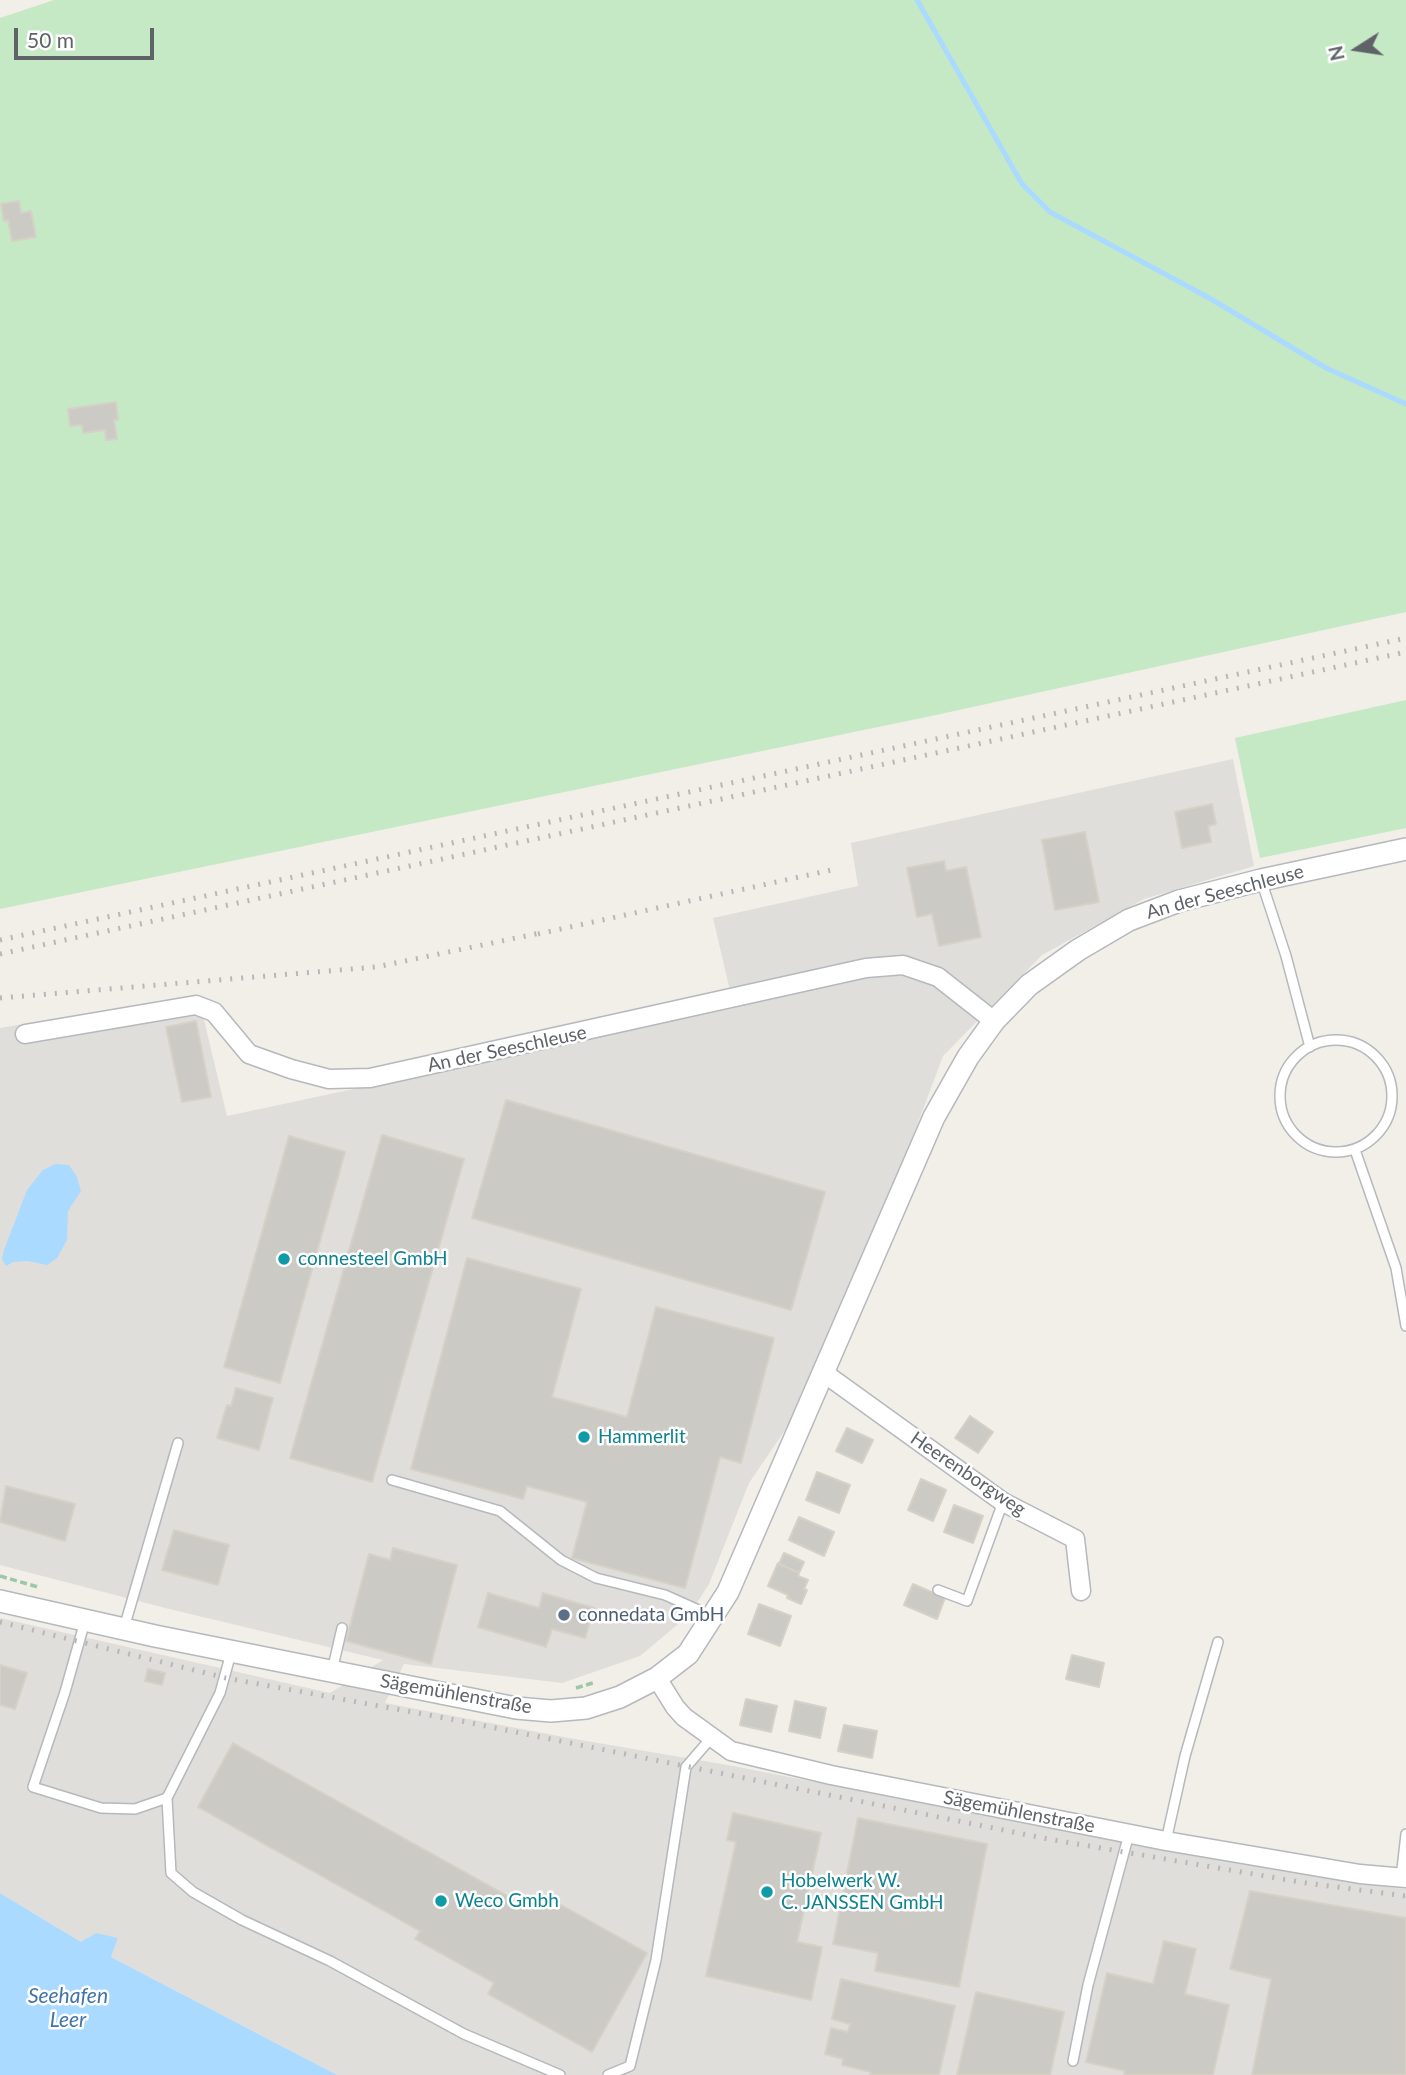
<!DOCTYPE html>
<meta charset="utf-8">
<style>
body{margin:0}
#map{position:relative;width:1406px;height:2075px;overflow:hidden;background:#f1efe8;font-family:Lato,sans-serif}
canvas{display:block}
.north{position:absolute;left:1322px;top:14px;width:70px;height:70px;-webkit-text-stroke:5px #fff;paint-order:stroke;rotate:258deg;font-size:19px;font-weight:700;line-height:28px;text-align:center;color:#5f6368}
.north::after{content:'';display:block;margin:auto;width:24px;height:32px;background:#5f6368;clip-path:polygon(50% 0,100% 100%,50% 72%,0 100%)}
.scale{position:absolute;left:14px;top:28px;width:140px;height:32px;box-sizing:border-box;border:4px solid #5f6368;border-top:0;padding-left:9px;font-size:21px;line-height:24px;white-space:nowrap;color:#5f6368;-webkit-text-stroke:5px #fff;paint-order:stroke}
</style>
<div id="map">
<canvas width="1406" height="2075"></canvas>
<div class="north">N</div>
<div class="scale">50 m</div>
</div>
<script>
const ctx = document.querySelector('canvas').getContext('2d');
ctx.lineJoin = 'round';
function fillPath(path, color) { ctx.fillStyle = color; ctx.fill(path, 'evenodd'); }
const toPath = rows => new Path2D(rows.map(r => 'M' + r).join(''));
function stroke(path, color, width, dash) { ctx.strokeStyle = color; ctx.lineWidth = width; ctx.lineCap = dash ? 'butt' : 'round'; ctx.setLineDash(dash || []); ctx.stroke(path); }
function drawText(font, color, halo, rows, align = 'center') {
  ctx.font = font + ' Lato,sans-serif'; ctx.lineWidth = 5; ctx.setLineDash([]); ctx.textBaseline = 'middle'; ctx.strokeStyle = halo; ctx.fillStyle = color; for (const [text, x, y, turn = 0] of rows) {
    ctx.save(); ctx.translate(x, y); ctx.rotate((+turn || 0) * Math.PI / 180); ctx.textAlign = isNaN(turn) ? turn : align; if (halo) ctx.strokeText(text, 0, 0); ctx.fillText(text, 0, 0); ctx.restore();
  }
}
fillPath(toPath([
 [1233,759,1254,866,1144,899,1042,955,943,1056,824,1373,749,1483,709,1584,689,1615,640,1656,562,1683,404,1664,385,1703,569,1738,733,1766,1166,1851,1361,1884,1406,1889,1406,2075,337,2075,111,1957,118,1938,81,1942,0,1893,0,1618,330,1693,383,1660,165,1608,0,1565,0,1028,198,995,227,1116,734,1008,713,918,858,886,851,843]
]), '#e0deda');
fillPath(toPath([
 [54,0,1406,0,1406,612,936,715,0,909,0,18],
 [1406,700,1406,828,1260,858,1235,738]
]), '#c5e8c5');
fillPath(toPath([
 [55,1164,69,1165,77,1177,81,1191,68,1211,67,1240,57,1258,47,1265,27,1261,13,1262,6,1266,2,1259,4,1250,27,1190,43,1170],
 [0,1893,81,1942,96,1933,118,1938,111,1957,337,2075,0,2075]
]), '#aadaff');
stroke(toPath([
 [917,0,1022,184,1050,212,1211,299,1326,368,1406,404]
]), '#aadaff', 5);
const building = toPath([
 [19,201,21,213,31,211,36,237,12,241,8,220,4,221,1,204,19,201],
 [116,402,118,420,114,420,117,439,106,440,105,430,83,433,82,425,70,426,68,409,116,402],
 [1212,804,1216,824,1208,826,1211,842,1182,848,1175,812,1212,804],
 [1085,832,1099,902,1055,910,1042,840,1085,832],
 [944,861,946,871,966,867,981,937,939,946,932,914,917,917,907,868,944,861],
 [196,1021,211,1097,182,1102,166,1027,196,1021],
 [506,1100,825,1192,791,1310,472,1218,506,1100],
 [382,1135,464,1159,372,1482,290,1458,382,1135],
 [289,1136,345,1152,280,1383,224,1367,289,1136],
 [467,1258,581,1289,552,1397,627,1417,656,1307,774,1338,741,1463,720,1457,685,1588,572,1558,587,1502,527,1486,523,1499,411,1469,467,1258],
 [236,1388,273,1398,259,1450,217,1438,227,1405,231,1406,236,1388],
 [970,1416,993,1432,978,1453,955,1438,970,1416],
 [847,1428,873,1440,862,1463,836,1451,847,1428],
 [817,1472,850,1485,839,1513,806,1500,817,1472],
 [921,1479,946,1490,933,1521,908,1510,921,1479],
 [6,1486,75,1504,65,1541,0,1522,6,1486],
 [954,1505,983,1516,973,1543,944,1532,954,1505],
 [799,1517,834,1532,824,1556,789,1540,799,1517],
 [174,1530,229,1545,218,1585,162,1570,174,1530],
 [393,1548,457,1565,431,1664,346,1641,369,1554,390,1560,393,1548],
 [784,1553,804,1562,799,1573,779,1564,784,1553],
 [778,1563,799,1573,798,1576,808,1580,804,1589,807,1590,801,1604,787,1598,788,1595,768,1586,778,1563],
 [913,1584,945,1598,937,1619,904,1605,913,1584],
 [488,1593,539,1608,543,1593,594,1608,585,1638,552,1629,546,1647,478,1627,488,1593],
 [759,1604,791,1616,780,1646,748,1634,759,1604],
 [1072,1655,1104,1663,1099,1687,1066,1679,1072,1655],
 [0,1665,27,1673,15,1709,0,1705,0,1665],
 [148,1669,165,1673,162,1685,145,1681,148,1669],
 [746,1699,777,1706,771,1732,740,1725,746,1699],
 [795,1701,826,1708,820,1738,789,1731,795,1701],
 [844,1725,877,1731,872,1758,838,1751,844,1725],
 [233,1743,531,1909,540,1893,647,1953,592,2052,488,1994,494,1983,415,1939,420,1931,198,1807,233,1743],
 [733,1813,821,1833,797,1942,822,1947,811,2000,706,1976,736,1842,727,1840,733,1813],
 [858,1818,987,1844,959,1987,875,1971,878,1953,833,1944,858,1818],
 [1250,1891,1406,1918,1406,2075,1252,2075,1271,1979,1230,1969,1250,1891],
 [1164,1941,1196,1949,1185,1994,1229,2005,1213,2075,1124,2075,1125,2071,1086,2062,1107,1973,1153,1984,1164,1941],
 [841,1979,955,2006,939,2075,870,2075,871,2072,842,2065,843,2059,825,2054,831,2028,848,2032,850,2024,832,2019,841,1979],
 [976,1992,1064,2012,1050,2075,957,2075,976,1992]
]);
fillPath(building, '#cccac5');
stroke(building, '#d6d1c6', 2);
const service = toPath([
 [1261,880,1286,956,1310,1047],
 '1280 1096a56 56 0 1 1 112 0a56 56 0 1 1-112 0Z',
 [1355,1150,1396,1268,1406,1326],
 [392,1480,500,1511,561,1560,596,1578,665,1595,712,1616],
 [938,1590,967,1601,1003,1502],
 [85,1621,65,1692,33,1787,101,1808,135,1809,167,1798,220,1693,231,1653],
 [124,1628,178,1443],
 [332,1671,342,1628],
 [167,1798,171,1873,193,1892,242,1920,330,1961,464,2034,560,2075],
 [1166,1841,1185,1756,1218,1642],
 [1401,1878,1406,1834],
 [1073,2061,1088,1985,1129,1834],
 [608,2075,630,2066,656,1960,686,1767,712,1737]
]);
const minor = toPath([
 [25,1034,196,1005,214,1012,249,1054,291,1069,329,1079,370,1078,866,968,903,965,938,977,994,1021],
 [824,1373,1003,1502,1075,1539,1081,1591],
 [657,1678,675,1707,684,1717,731,1751,831,1775,1166,1841,1360,1874,1406,1878]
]);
const tertiary = toPath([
 [0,1601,155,1636,516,1708,551,1711,586,1708,620,1697,657,1678,688,1654,728,1592,934,1117,968,1057,994,1021,1029,985,1078,950,1129,920,1179,901,1261,880,1406,849]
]);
stroke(service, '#b5b8bc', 12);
stroke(minor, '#b5b8bc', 21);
stroke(tertiary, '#b5b8bc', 24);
stroke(toPath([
 [0,1576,38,1587],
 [576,1688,596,1682]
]), '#9cc7a9', 3.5, [7, 3.5]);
stroke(service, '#fff', 9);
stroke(minor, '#fff', 18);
stroke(tertiary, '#fff', 21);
stroke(toPath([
 [538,934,836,869],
 [0,940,1406,638],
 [0,954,1406,652],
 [0,998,376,967,545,932],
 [0,1622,226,1678,456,1720,1048,1839,1306,1883,1406,1896]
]), '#b6b7b8', 5, [2, 9]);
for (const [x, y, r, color] of [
 [284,1259,7,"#0f9aa8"],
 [584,1437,7,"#0f9aa8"],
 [564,1615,7,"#5c6f8a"],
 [767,1892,7,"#0f9aa8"],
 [441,1901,7,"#0f9aa8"]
]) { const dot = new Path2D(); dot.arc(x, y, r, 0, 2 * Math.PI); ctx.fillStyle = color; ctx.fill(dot); stroke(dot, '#fff', 2.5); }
drawText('19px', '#5f6368', '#fff', [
 ["An der Seeschleuse",1225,892,-15],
 ["An der Seeschleuse",507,1049,-12],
 ["Heerenborgweg",968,1474,34],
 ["Sägemühlenstraße",456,1694,10],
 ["Sägemühlenstraße",1019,1812,11]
]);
drawText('19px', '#0d838f', '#fff', [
 ["connesteel GmbH",298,1259],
 ["Hammerlit",598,1437],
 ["Hobelwerk W.",781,1881],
 ["C. JANSSEN GmbH",781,1903],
 ["Weco Gmbh",455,1901]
], 'left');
drawText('19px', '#4e5e75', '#fff', [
 ["connedata GmbH",578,1615]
], 'left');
drawText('italic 21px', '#4174aa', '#fff', [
 ["Seehafen",68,1996],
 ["Leer",68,2020]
]);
</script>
